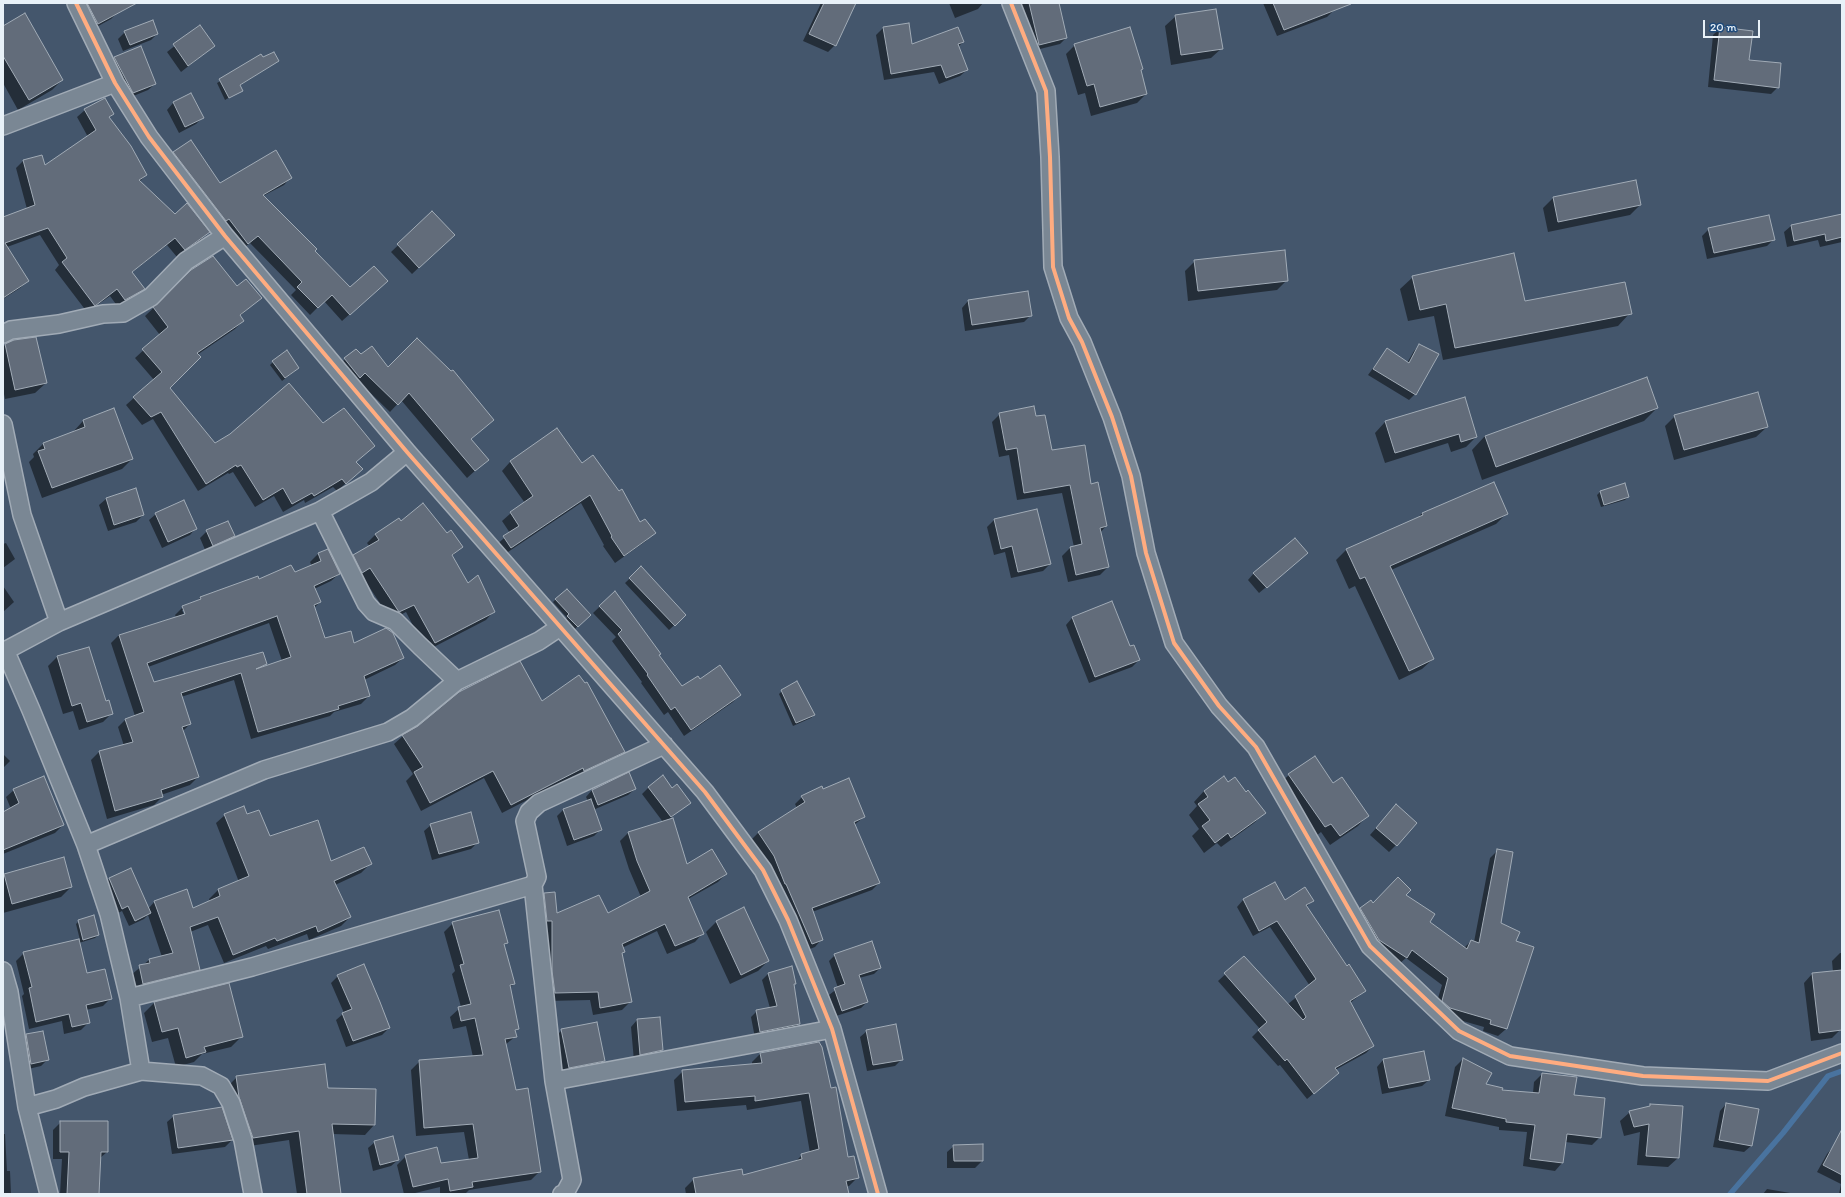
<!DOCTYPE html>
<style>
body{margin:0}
#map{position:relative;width:1845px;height:1197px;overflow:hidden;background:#44566c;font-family:Itim,sans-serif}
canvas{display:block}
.frame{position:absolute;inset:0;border:4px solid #e8f1f8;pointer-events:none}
.scale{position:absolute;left:1703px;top:20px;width:57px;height:18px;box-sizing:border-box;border:2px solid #e8f1f8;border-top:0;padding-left:5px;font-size:12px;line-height:14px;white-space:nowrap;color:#e8f1f8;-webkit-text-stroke:3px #1f4a7a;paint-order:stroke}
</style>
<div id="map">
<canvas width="1845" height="1197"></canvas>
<div class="frame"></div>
<div class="scale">20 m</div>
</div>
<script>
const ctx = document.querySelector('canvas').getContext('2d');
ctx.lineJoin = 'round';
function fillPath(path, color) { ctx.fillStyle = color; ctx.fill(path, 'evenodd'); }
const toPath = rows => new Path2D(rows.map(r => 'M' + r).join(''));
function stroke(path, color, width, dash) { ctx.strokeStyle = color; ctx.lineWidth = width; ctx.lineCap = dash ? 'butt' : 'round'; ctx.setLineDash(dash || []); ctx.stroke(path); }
fillPath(toPath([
 [76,3,112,3,118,12,111,19,91,30],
 [821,3,855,3,835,45,828,52,803,41],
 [949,3,983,3,978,9,955,18],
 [1012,3,1058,3,1066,38,1060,44,1032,51,1021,4,1014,7],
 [1263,3,1331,3,1334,10,1327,17,1277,36],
 [1176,16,1222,48,1211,58,1171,65,1165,26],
 [908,24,912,45,963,42,958,47,967,70,960,76,939,84,934,72,884,80,876,35,883,28],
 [200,26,214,46,181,72,167,52],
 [3,27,62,80,52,90,18,110,3,83],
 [1720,28,1752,32,1748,61,1778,87,1771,94,1708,87,1713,35],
 [125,32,157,34,151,40,123,51,118,39],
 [1075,45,1140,71,1146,94,1137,103,1091,116,1085,93,1078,95,1066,54],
 [141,47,155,84,148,90,126,99,107,64,114,58],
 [263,58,278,61,239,86,242,90,225,100,217,83],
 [191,94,203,117,196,124,179,133,167,110,173,103],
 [85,110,113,114,109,118,146,175,139,182,175,215,208,232,201,240,177,257,167,245,131,273,143,289,136,296,118,307,110,296,87,312,55,270,59,265,40,235,7,247,28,281,20,288,3,299,3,218,27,209,16,168,23,161,42,156,45,166,88,137,77,117],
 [174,152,220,185,291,177,284,185,263,196,350,289,379,288,342,321,324,301,310,315,291,295,296,290,250,243,241,250,166,160],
 [1635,181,1640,205,1630,215,1548,232,1543,208,1553,198],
 [432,213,447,241,412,274,391,252],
 [1842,215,1842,242,1820,247,1818,240,1787,247,1784,232,1791,226],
 [1709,229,1773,240,1767,246,1707,259,1702,236],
 [1195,261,1287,280,1277,290,1188,301,1185,271],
 [192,271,260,298,240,316,243,321,235,329,197,355,169,388,215,444,362,469,337,491,333,487,305,503,304,500,283,512,274,496,255,507,233,472,229,474,228,473,198,491,153,419,142,425,126,405,154,380,135,358,160,335,145,316],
 [1413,277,1524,302,1630,313,1618,326,1443,360,1434,316,1408,321,1400,289],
 [968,301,1031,315,1024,322,965,331,962,308],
 [6,344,46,383,35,393,5,399,3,389,3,347],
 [1420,345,1437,355,1415,394,1409,400,1368,375,1387,349,1407,363,1414,351],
 [361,356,493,420,470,440,487,460,467,478,401,400,390,412,357,380,338,367,345,359],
 [273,362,295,371,282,381,270,365],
 [1464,399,1476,437,1466,447,1451,452,1448,443,1385,463,1375,433,1385,422],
 [1657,408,1644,421,1482,480,1472,450,1485,436],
 [114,410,132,459,122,469,42,498,29,462,34,457,33,454,43,444,73,432,83,421],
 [1000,414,1035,417,1051,452,1090,485,1106,526,1100,533,1108,567,1100,575,1068,582,1062,556,1070,548,1074,547,1062,493,1017,500,1009,455,999,457,992,422],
 [1675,416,1767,427,1756,437,1674,460,1665,426],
 [557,430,581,464,640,524,654,533,646,541,615,563,603,546,604,545,581,503,502,556,495,546,510,533,502,521,511,513,525,503,502,471,510,462],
 [135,490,143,515,136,522,108,531,99,505,106,499],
 [1600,492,1628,497,1625,500,1601,507,1597,495],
 [1036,510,1050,564,1043,571,1011,578,1005,552,994,555,987,527,994,520],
 [1422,513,1506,514,1496,524,1391,570,1433,659,1422,669,1399,680,1355,586,1349,589,1336,560,1346,550,1418,518],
 [156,514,196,528,190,535,162,548,149,520],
 [398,519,400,522,447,535,462,547,451,557,468,584,494,611,486,620,426,651,406,612,391,620,362,576,354,580,346,564,354,556,370,547,367,543,375,535],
 [207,531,234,536,227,543,206,552,200,538],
 [6,543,15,559,3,568,3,544],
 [327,550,339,574,331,581,314,589,320,602,314,608,324,639,354,644,403,658,395,665,364,680,369,696,361,704,334,712,330,716,251,739,234,680,181,697,190,724,182,732,198,777,190,785,161,795,162,797,154,805,107,819,91,760,99,752,124,746,118,727,126,719,135,716,111,643,119,635,176,617,175,615,183,607,197,602,200,598,259,581,294,574,312,566,310,562,318,554],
 [182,610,184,610,187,618,186,619],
 [269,623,282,661,261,668,265,664,153,684,148,667],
 [1300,559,1259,593,1248,580,1254,573],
 [641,568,685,615,669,630,625,583],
 [3,586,14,602,3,612],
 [614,593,681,687,700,680,739,695,733,702,684,736,668,712,664,715,641,683,642,682,612,641,616,637,593,613],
 [556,599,589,614,575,629,565,620,567,618,553,602],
 [1112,602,1130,648,1139,660,1132,667,1089,683,1066,625,1072,618],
 [89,648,105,702,112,713,103,722,79,730,73,711,63,714,48,666,57,657],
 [782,691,814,715,811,718,793,726,779,694],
 [542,702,624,752,616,760,576,779,574,776,502,813,484,778,421,811,406,781,413,774,394,744,403,736,419,727],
 [3,754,10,761,3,768],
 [1289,775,1333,784,1367,816,1358,826,1330,845,1321,832,1316,836,1279,784],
 [1224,778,1228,783,1246,794,1264,813,1254,823,1221,847,1217,843,1204,853,1192,836,1199,829,1189,815,1197,806,1194,802,1204,791],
 [649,787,672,789,689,803,667,821,686,866,726,874,718,882,688,899,703,933,695,942,667,954,657,931,622,948,624,951,622,954,630,1002,622,1010,593,1015,590,1000,547,1001,536,902,544,894,556,915,607,914,641,897,629,869,620,841,628,833,663,822,642,794],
 [635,789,628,795,593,810,600,830,594,836,567,846,557,816,563,810,588,801,586,797,592,790],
 [14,790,63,825,55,833,3,854,3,813,11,809,6,797],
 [823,790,864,817,854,825,879,883,872,890,812,912,821,940,815,947,805,951,767,863,751,840,758,833,797,808,795,804,802,797],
 [1390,812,1396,845,1389,852,1370,835],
 [225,815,247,816,269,837,330,863,370,864,361,873,335,885,350,917,341,926,309,940,307,934,268,949,266,946,224,963,208,925,190,932,199,970,190,979,134,992,131,975,149,960,162,957,148,915,144,919,129,926,122,911,116,914,103,885,109,879,131,870,148,909,155,901,192,909,210,902,209,899,218,890,239,882,216,823],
 [431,825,478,842,471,849,432,860,424,831],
 [1497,851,1499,924,1515,941,1506,1029,1498,1036,1483,1031,1484,1027,1442,1015,1435,1008,1442,985,1406,958,1399,964,1353,916,1371,901,1373,904,1405,895,1429,922,1464,948,1471,941,1474,942,1490,858],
 [63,858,71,887,61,897,3,913,4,875],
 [1275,883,1285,901,1312,901,1306,907,1365,991,1350,1003,1373,1046,1366,1053,1335,1070,1338,1073,1307,1099,1280,1065,1278,1066,1252,1037,1260,1029,1218,981,1244,957,1288,1004,1310,986,1270,927,1253,936,1237,907,1243,900],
 [744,909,768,961,758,971,730,984,706,932,716,922],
 [79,921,98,935,95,938,79,943,87,974,111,998,103,1006,86,1010,89,1022,81,1030,64,1034,62,1021,29,1029,22,996,24,994,16,961,24,953,80,940,76,924],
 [453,923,506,943,504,946,514,984,509,988,518,1028,515,1032,516,1036,505,1045,515,1091,540,1171,531,1180,469,1190,465,1194,440,1194,440,1187,411,1194,404,1194,397,1165,406,1156,440,1164,469,1160,464,1132,416,1136,411,1070,420,1061,473,1057,466,1026,453,1029,450,1017,461,1007,452,974,455,971,444,932],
 [1840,953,1842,953,1842,1020,1840,1030,1832,1038,1811,1041,1804,983,1812,974,1833,972,1832,961],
 [835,955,880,968,874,974,859,978,867,1002,861,1008,836,1016,829,995,838,988,829,961],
 [768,974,795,983,794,985,799,1024,793,1030,755,1038,751,1017,757,1011,770,1008,762,980],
 [338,976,389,1028,382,1035,346,1047,336,1020,344,1013,331,983],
 [154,1003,241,1037,231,1047,202,1054,194,1062,176,1067,168,1038,152,1042,144,1013],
 [637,1020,662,1050,655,1057,634,1061,631,1027],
 [562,1030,604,1061,597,1068,563,1074,555,1037],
 [867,1031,902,1059,895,1066,867,1071,860,1037],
 [26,1035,48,1059,41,1066,24,1070,19,1042],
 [818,1043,848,1159,858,1177,849,1186,846,1187,848,1194,686,1194,685,1188,694,1179,742,1176,795,1162,802,1155,810,1153,801,1101,747,1110,746,1105,677,1111,674,1080,683,1071,752,1065,752,1062,760,1054],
 [1463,1059,1484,1085,1501,1090,1533,1093,1534,1082,1542,1074,1573,1096,1600,1137,1592,1145,1565,1142,1562,1163,1555,1171,1523,1166,1527,1132,1499,1130,1499,1127,1445,1116,1455,1067],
 [1383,1060,1429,1080,1422,1086,1382,1094,1377,1067],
 [237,1077,327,1089,374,1125,365,1135,332,1134,340,1194,297,1194,289,1140,243,1147,227,1087],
 [1726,1104,1751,1146,1744,1152,1713,1147,1720,1111],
 [1656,1105,1678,1158,1668,1167,1637,1165,1640,1132,1624,1136,1620,1121,1630,1112],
 [174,1116,232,1140,225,1147,172,1154,167,1122],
 [61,1122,107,1152,100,1158,98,1194,60,1194,62,1159,53,1159,53,1130],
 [3,1134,5,1134,7,1171,10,1171,11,1194,3,1194],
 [375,1142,398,1160,391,1166,373,1171,368,1148],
 [954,1146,982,1161,975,1168,947,1168,947,1152],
 [1833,1147,1842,1151,1842,1194,1839,1194,1841,1184,1817,1172,1827,1154],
 [1767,1189,1796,1194,1763,1194]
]), '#0007');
stroke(toPath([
 [1730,1194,1783,1133,1828,1076,1842,1071]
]), '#49739f', 5.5);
const building = toPath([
 [87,3,137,3,98,24,87,3],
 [824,3,856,3,836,46,809,34,824,3],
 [1029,3,1059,3,1067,38,1039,45,1029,3],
 [1273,3,1351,3,1351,4,1284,30,1273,3],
 [1216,9,1223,49,1181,55,1175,15,1216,9],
 [25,13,63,80,29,100,3,56,3,26,25,13],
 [153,20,158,34,130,45,124,31,153,20],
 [909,23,912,44,958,27,964,42,958,44,968,70,946,78,941,65,891,74,883,27,909,23],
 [200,25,215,46,188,66,173,44,200,25],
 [1130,27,1143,69,1141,70,1147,94,1100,107,1094,84,1087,86,1074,44,1130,27],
 [1720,27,1753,31,1749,60,1781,63,1779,88,1714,80,1720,27],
 [141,46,156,84,133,93,114,57,141,46],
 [274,52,279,61,240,85,243,91,229,98,219,79,261,54,263,57,274,52],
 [191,93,204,118,185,127,173,102,191,93],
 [105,98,114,114,109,117,131,146,147,175,139,180,175,214,187,203,210,232,185,250,175,238,132,272,145,289,125,300,117,289,95,306,62,262,67,258,48,228,5,243,29,281,3,298,3,217,35,205,23,160,42,155,45,165,96,130,84,109,105,98],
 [191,140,220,183,276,150,292,178,263,195,317,249,315,251,350,287,374,266,388,281,350,315,332,295,318,308,297,287,302,282,258,236,248,244,229,219,226,221,173,152,191,140],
 [1636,180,1641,205,1558,222,1553,197,1636,180],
 [432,211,455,235,419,268,397,244,432,211],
 [1842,214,1842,237,1826,241,1825,234,1794,241,1791,225,1842,214],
 [1769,215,1775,240,1714,253,1708,228,1769,215],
 [1285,250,1288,281,1198,291,1194,260,1285,250],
 [1514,253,1525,301,1625,282,1632,314,1455,348,1446,304,1420,310,1412,276,1514,253],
 [213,256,237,286,246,279,262,298,240,315,244,321,197,353,201,357,170,388,215,443,230,434,289,383,323,423,344,408,375,446,356,462,363,469,346,484,342,479,314,496,312,493,292,504,283,488,263,500,241,465,237,467,236,465,206,484,161,412,151,417,133,397,162,372,142,349,168,327,153,307,191,270,213,256],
 [1028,291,1032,316,972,325,968,300,1028,291],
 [36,337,47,383,15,390,5,344,14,340,36,337],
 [417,338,451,371,453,370,494,420,471,439,489,460,475,471,409,393,398,405,365,373,360,378,344,358,356,349,361,354,372,346,388,367,417,338],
 [1419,344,1439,354,1416,395,1373,369,1387,348,1409,363,1419,344],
 [287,350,299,368,285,378,272,361,287,350],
 [1647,377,1658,408,1496,467,1485,436,1647,377],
 [1758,392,1768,427,1684,450,1674,415,1758,392],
 [1465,397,1477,437,1461,442,1459,434,1395,453,1385,421,1465,397],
 [1034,406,1036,416,1045,415,1052,450,1085,445,1091,484,1098,482,1107,526,1100,528,1109,567,1076,575,1070,547,1082,544,1070,485,1024,493,1017,448,1006,450,999,413,1034,406],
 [114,408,133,459,52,488,38,451,45,449,43,443,85,427,83,420,114,408],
 [557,428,582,463,593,455,619,491,622,489,640,522,645,519,656,533,624,556,611,537,612,536,590,495,511,548,503,536,519,526,510,512,533,496,510,461,557,428],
 [1494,482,1508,514,1390,566,1434,659,1409,671,1365,577,1360,579,1346,549,1423,515,1422,513,1494,482],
 [1625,483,1629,497,1604,505,1600,491,1625,483],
 [136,488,144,515,114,525,106,498,136,488],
 [184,500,197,529,168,542,155,513,184,500],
 [423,503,447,533,451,530,463,547,452,555,468,583,478,575,495,612,435,643,414,605,399,612,370,568,362,573,353,555,379,540,375,534,399,518,401,521,423,503],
 [1037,509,1051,564,1018,572,1012,546,1001,549,994,519,1037,509],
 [228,521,235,536,213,546,206,530,228,521],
 [1295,538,1308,553,1267,588,1253,573,1295,538],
 [328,549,340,574,314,586,321,602,314,605,325,638,351,631,354,643,386,628,393,633,404,658,364,676,370,696,338,706,339,709,258,732,241,673,181,693,191,724,182,727,199,777,161,790,163,797,115,811,99,751,133,742,125,719,144,712,119,635,185,614,182,606,201,599,200,597,258,576,259,579,291,565,295,572,321,561,318,553,328,549],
 [277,616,291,657,256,669,267,664,263,652,154,682,147,663,277,616],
 [641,566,686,615,675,626,629,578,641,566],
 [567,589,591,615,578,627,567,616,569,614,555,599,567,589],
 [615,591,661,654,659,655,682,686,698,676,700,679,720,665,741,695,691,730,675,707,671,710,647,675,648,674,618,634,622,630,599,606,615,591],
 [1112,601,1130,646,1134,645,1140,660,1095,677,1072,617,1112,601],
 [89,647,106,701,109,700,113,714,87,722,81,703,72,706,57,656,89,647],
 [520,661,542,701,579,675,585,683,587,682,625,752,584,771,583,768,511,805,493,771,430,803,414,772,423,767,402,735,418,726,459,692,520,661],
 [797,681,815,715,796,723,781,690,797,681],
 [1315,756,1333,783,1342,777,1369,816,1340,836,1331,824,1325,827,1288,774,1315,756],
 [629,772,636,789,598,805,592,790,629,772],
 [663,775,672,788,677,784,691,803,671,817,648,787,663,775],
 [44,776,64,825,3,850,3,812,19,803,13,789,44,776],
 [1224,776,1228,782,1235,777,1246,792,1248,790,1266,813,1231,838,1228,833,1215,843,1202,826,1210,820,1198,804,1208,797,1204,791,1224,776],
 [849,778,865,817,854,822,880,883,812,908,823,940,812,944,786,884,785,884,774,856,758,832,805,802,801,796,822,786,823,789,849,778],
 [591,799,602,830,574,840,563,809,591,799],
 [1396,804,1417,823,1397,846,1376,828,1396,804],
 [244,806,247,814,259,810,270,836,318,820,331,861,364,847,372,864,334,881,351,917,318,932,316,926,277,941,275,938,233,955,218,917,190,927,200,970,143,984,139,965,150,963,149,959,173,953,154,901,187,889,193,908,220,896,218,889,249,876,224,814,244,806],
 [471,812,479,843,439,854,430,824,471,812],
 [673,818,687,864,712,849,727,874,688,897,704,934,675,946,665,924,622,944,625,952,622,953,632,1002,600,1008,598,992,555,993,552,971,552,921,547,921,544,893,555,892,557,913,599,895,608,913,650,891,637,861,628,832,673,818],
 [1497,849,1513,852,1501,923,1520,932,1516,941,1534,947,1507,1029,1490,1024,1491,1020,1450,1008,1442,1001,1448,978,1412,950,1407,958,1379,940,1360,908,1371,900,1373,903,1398,877,1411,890,1406,895,1435,914,1430,922,1467,949,1471,940,1479,943,1497,849],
 [64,857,72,887,12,904,4,874,64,857],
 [131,868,151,913,135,921,128,906,122,909,109,878,131,868],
 [1275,882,1285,900,1305,887,1314,901,1306,905,1347,966,1349,964,1366,991,1350,1001,1374,1046,1335,1068,1339,1073,1314,1094,1287,1059,1285,1061,1258,1030,1267,1022,1224,973,1244,956,1303,1020,1306,1017,1295,996,1316,979,1277,921,1259,931,1243,899,1275,882],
 [744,907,769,961,741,975,716,921,744,907],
 [499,910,508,943,504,944,515,984,510,985,519,1029,515,1030,517,1037,505,1039,516,1090,528,1088,541,1172,472,1182,473,1187,450,1191,448,1179,413,1187,405,1155,437,1147,441,1163,478,1158,473,1124,424,1128,419,1060,483,1055,475,1018,461,1021,458,1007,471,1004,460,965,464,964,452,922,499,910],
 [94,915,99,935,83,940,78,920,94,915],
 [79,939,87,973,105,969,112,999,86,1005,90,1023,72,1027,69,1014,36,1022,29,988,32,987,23,952,79,939],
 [872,941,881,968,859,975,868,1002,842,1011,834,988,845,984,834,954,872,941],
 [364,964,380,1002,390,1028,353,1041,342,1013,352,1009,337,975,364,964],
 [792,966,796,984,794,984,800,1024,760,1032,756,1010,777,1006,768,973,792,966],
 [1842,970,1842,1030,1819,1033,1812,973,1842,970],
 [229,983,243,1037,204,1047,206,1052,186,1058,178,1028,162,1032,154,1002,229,983],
 [660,1017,663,1050,640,1055,637,1019,660,1017],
 [597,1022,605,1061,569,1068,561,1029,597,1022],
 [896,1024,903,1060,873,1065,866,1030,896,1024],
 [43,1031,49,1060,31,1064,26,1034,43,1031],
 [819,1042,822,1047,831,1088,836,1087,848,1157,854,1156,859,1178,846,1181,849,1194,696,1194,693,1178,742,1169,743,1175,802,1159,801,1154,819,1149,809,1093,755,1101,755,1096,685,1102,682,1070,762,1063,760,1053,819,1042],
 [1424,1051,1430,1080,1389,1088,1383,1059,1424,1051],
 [1463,1058,1492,1073,1486,1084,1503,1088,1502,1090,1539,1093,1542,1073,1577,1077,1574,1095,1605,1098,1601,1138,1567,1134,1563,1163,1530,1159,1535,1125,1506,1122,1506,1119,1452,1108,1463,1058],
 [325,1064,328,1088,376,1089,375,1125,332,1124,341,1194,307,1194,299,1131,253,1138,239,1097,236,1076,325,1064],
 [1726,1103,1759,1109,1752,1146,1719,1140,1726,1103],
 [1650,1104,1683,1106,1679,1158,1646,1156,1649,1124,1634,1127,1629,1111,1650,1106,1650,1104],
 [222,1107,233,1140,178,1148,173,1115,222,1107],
 [60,1121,108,1121,108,1152,101,1152,99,1194,67,1194,69,1152,60,1152,60,1121],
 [1842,1129,1842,1175,1823,1165,1842,1129],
 [393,1136,399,1160,380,1165,374,1141,393,1136],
 [983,1144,983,1161,954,1161,953,1145,983,1144]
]);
fillPath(building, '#626c7a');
stroke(building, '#a1abb6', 1);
const street = toPath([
 [76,3,115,83,149,137,225,236,407,452,705,792,763,870,788,920,832,1029,878,1194],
 [1011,3,1046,91,1050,157,1053,267,1069,318,1082,342,1112,417,1131,476,1146,553,1174,643,1219,706,1256,747,1370,946,1459,1031,1510,1056,1643,1076,1768,1081,1842,1053],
 [3,126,115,83],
 [3,334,11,330,59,324,103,314,123,313,151,297,186,261,225,236],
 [3,424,22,515,59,622],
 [320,511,366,603,374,612,395,621,420,646,457,681],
 [3,650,5,650,31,710,86,845,109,914,129,998,141,1071],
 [3,652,59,622,320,511,371,482,407,452],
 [86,845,264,770,388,732,412,718,457,681,539,641,560,627],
 [3,971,9,992,27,1107,49,1194],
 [129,998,252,967,533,885],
 [554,1081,832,1029],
 [27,1107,56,1099,84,1087,141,1071,202,1076,221,1086,231,1103,243,1140,253,1194],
 [562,1194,565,1193,572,1180,554,1081,533,885,537,877,525,821,529,812,539,803,664,745]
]);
stroke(street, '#a1abb6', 20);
stroke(street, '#7a8794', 17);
stroke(toPath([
 [76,3,115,83,149,137,225,236,407,452,705,792,763,870,788,920,832,1029,878,1194],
 [1011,3,1046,91,1050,157,1053,267,1069,318,1082,342,1112,417,1131,476,1146,553,1174,643,1219,706,1256,747,1370,946,1459,1031,1510,1056,1643,1076,1768,1081,1842,1053]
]), '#ffac80', 4);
</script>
